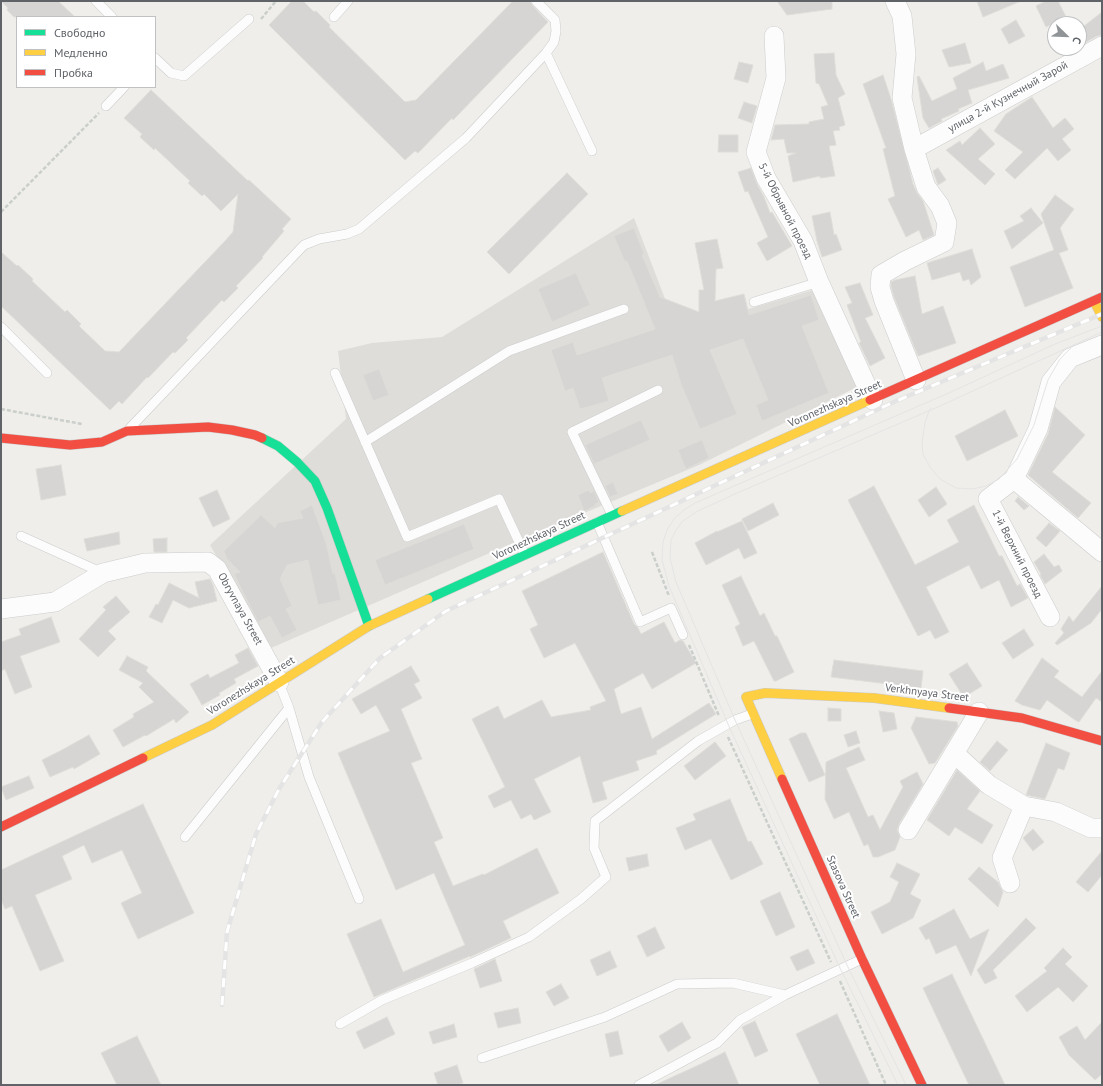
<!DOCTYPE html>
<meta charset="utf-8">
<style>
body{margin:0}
#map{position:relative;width:1103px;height:1086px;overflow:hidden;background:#efeeea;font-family:"PT Sans",sans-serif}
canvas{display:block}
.frame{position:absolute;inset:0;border:2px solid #5f6368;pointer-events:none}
.legend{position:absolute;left:16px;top:16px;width:140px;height:72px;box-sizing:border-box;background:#fff;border:1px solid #bfc1c3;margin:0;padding:5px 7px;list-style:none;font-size:12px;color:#5f6368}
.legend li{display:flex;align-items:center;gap:8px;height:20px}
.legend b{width:20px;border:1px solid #bfc1c3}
.north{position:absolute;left:1047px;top:16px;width:40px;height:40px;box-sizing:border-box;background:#fff;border:1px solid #bfc1c3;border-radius:50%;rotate:113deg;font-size:11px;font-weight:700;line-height:16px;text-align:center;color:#5f6368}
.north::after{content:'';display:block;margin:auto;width:14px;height:18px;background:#919496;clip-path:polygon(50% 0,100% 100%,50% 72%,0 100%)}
</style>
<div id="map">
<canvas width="1103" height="1086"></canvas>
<div class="frame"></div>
<ul class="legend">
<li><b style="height:5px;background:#16e098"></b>Свободно</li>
<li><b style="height:5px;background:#ffcf43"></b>Медленно</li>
<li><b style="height:5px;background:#f24e42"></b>Пробка</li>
</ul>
<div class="north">С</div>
</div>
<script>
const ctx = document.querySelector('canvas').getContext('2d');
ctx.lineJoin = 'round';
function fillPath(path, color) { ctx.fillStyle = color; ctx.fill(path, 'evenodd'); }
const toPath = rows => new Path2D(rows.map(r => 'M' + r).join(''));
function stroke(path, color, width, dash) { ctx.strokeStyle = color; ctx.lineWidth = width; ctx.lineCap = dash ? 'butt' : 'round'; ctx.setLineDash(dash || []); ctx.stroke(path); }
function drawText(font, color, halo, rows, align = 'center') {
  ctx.font = font + ' "PT Sans",sans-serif'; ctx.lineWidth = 4; ctx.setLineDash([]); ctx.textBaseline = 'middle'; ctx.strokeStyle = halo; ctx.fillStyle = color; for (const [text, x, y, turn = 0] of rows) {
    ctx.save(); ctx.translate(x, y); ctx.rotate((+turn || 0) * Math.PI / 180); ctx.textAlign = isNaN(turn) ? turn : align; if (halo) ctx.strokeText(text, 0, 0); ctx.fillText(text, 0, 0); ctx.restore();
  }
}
fillPath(toPath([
 [634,218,677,330,813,290,857,387,699,465,522,539,271,648,210,545,346,419,338,351,372,343,442,337]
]), '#dfddda');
const building = toPath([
 [1,1,58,1,75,17,14,17,7,10,8,8,1,1],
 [292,1,303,1,314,12,316,11,330,25,329,27,405,102,416,100,513,1,530,1,532,5,548,22,453,120,452,118,418,153,415,151,405,160,269,25,292,1],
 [777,1,832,1,832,9,787,15,777,1],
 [977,1,1021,1,983,17,977,1],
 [1046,1,1058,1,1066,17,1046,27,1036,6,1046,1],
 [1102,12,1102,35,1097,36,1079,46,1079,30,1102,12],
 [1016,20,1025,36,1009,44,1001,29,1016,20],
 [965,43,971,63,949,67,942,50,965,43],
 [834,53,836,75,845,94,838,98,845,125,839,127,840,130,833,131,836,145,829,146,835,176,820,178,820,176,793,182,788,156,796,153,787,153,784,139,771,140,775,125,809,124,809,122,824,119,821,107,828,105,819,84,816,83,814,54,834,53],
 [739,62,753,65,748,83,734,79,739,62],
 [983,62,986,71,1003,64,1009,78,968,90,972,103,958,109,959,111,941,119,942,121,929,128,923,118,917,77,919,76,932,101,957,89,953,78,983,62],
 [883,75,891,99,913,184,917,193,923,201,934,235,923,240,919,230,906,237,888,199,895,196,883,149,886,148,863,84,883,75],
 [151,90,248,181,249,180,291,219,282,229,284,231,262,257,263,258,236,286,238,288,224,302,222,300,186,338,188,340,175,353,173,352,148,378,147,377,122,404,119,401,110,410,1,306,1,252,17,266,18,265,33,279,32,281,65,312,67,310,81,324,79,326,105,351,119,352,225,241,233,232,238,194,221,211,204,194,202,196,188,183,190,181,155,148,154,150,140,137,142,134,124,118,151,90],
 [1032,97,1053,128,1065,118,1074,129,1062,139,1071,150,1058,161,1047,148,1015,179,1005,170,1023,152,994,131,1006,114,1032,97],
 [744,102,757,106,752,123,738,118,744,102],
 [980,128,995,144,978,159,995,174,985,185,946,150,960,141,962,145,980,128],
 [719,135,738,135,738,152,718,152,719,135],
 [751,168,757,184,764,197,770,213,772,212,792,246,767,261,757,243,768,237,748,191,745,192,738,172,751,168],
 [938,168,946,180,938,185,933,171,938,168],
 [567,173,588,194,509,274,487,252,567,173],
 [1055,195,1074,209,1060,228,1068,250,1059,253,1073,288,1025,307,1010,267,1054,250,1041,214,1055,195],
 [1031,208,1043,223,1012,249,1004,231,1024,221,1020,216,1031,208],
 [830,212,834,235,836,234,842,250,822,257,817,241,812,216,830,212],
 [634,228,644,254,642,255,660,297,699,312,699,290,704,290,695,243,717,239,723,268,716,269,715,301,744,294,749,315,811,295,819,320,802,326,829,393,762,421,756,405,768,400,743,339,710,350,737,414,700,429,681,384,672,355,602,378,609,401,580,409,573,388,565,391,551,350,573,342,577,355,655,329,627,261,625,262,614,236,634,228],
 [972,249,981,277,971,285,969,279,963,281,960,272,932,280,927,263,972,249],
 [576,273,590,305,552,322,538,289,576,273],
 [915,276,922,314,943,306,956,343,918,356,894,297,891,286,891,282,895,280,915,276],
 [860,283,873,315,865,318,885,358,870,366,859,343,861,342,847,305,852,303,845,287,860,283],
 [379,369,389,395,373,401,363,375,379,369],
 [1055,407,1085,435,1052,472,1091,503,1078,518,1028,475,1048,434,1055,407],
 [1005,410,1018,436,967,461,955,436,1005,410],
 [641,420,650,440,594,464,585,445,641,420],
 [702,440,709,458,686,469,678,450,702,440],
 [61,465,66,495,41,500,36,469,61,465],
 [613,482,618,494,610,497,605,486,613,482],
 [874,486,915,565,959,542,947,520,974,505,999,556,1002,556,1017,586,1020,584,1028,598,1011,607,999,580,981,589,969,565,926,587,949,632,935,639,930,630,918,636,848,500,874,486],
 [936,487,947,504,929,517,918,500,936,487],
 [217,490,230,519,213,527,199,498,217,490],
 [589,490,590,493,594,491,599,502,595,504,595,506,584,511,578,495,589,490],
 [1018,497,1029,506,1024,510,1015,501,1018,497],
 [773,503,779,515,748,531,742,519,773,503],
 [312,505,326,543,333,574,335,573,341,600,318,605,308,560,287,565,280,579,292,606,286,609,297,630,282,638,270,616,258,622,234,574,240,572,227,559,224,551,261,515,275,528,277,523,303,518,300,511,312,505],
 [742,521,757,553,744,559,739,548,706,565,695,543,717,531,717,532,742,521],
 [1049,523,1060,531,1046,547,1036,538,1049,523],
 [464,524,474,549,385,585,375,560,464,524],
 [119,532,120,544,87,551,84,539,119,532],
 [167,538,167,552,154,552,153,539,167,538],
 [603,552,634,624,638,628,641,634,664,622,675,643,680,640,683,641,696,663,652,689,643,673,614,689,621,714,641,707,652,739,709,703,716,714,656,751,657,754,636,761,639,770,602,782,607,799,593,803,580,756,534,779,551,812,534,820,531,814,521,819,511,800,494,808,488,796,505,787,472,719,498,706,504,719,542,700,551,717,591,710,590,707,606,701,575,643,544,658,530,629,538,625,522,591,603,552],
 [1044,554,1054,567,1059,565,1062,571,1045,584,1040,575,1041,574,1034,562,1044,554],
 [741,576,760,616,764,613,775,636,777,636,794,672,776,681,774,681,754,641,743,646,735,627,740,624,722,585,741,576],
 [210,579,213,585,217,601,189,608,173,600,162,623,149,617,156,604,158,605,169,583,199,598,195,582,210,579],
 [1102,586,1102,609,1091,623,1057,645,1055,643,1064,633,1061,629,1069,616,1073,622,1102,586],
 [116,596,130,612,108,631,116,639,98,657,79,639,106,610,103,607,116,596],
 [51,617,60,642,20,656,32,687,15,694,5,669,1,671,1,642,21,635,19,629,51,617],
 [1024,629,1034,645,1013,659,1002,643,1024,629],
 [248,648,258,666,234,679,236,683,219,693,220,695,202,705,190,684,208,674,210,678,239,663,235,655,248,648],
 [127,656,148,667,146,671,189,712,176,723,174,719,146,736,145,735,123,747,113,730,134,717,133,714,154,702,139,687,143,683,119,670,127,656],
 [1042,658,1059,671,1054,677,1082,697,1102,671,1102,702,1096,698,1079,722,1075,720,1047,700,1040,710,1022,705,1015,701,1042,658],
 [834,660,923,671,921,688,831,677,834,660],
 [967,663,982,686,969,694,961,693,949,674,967,663],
 [411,666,420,681,414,684,422,698,401,709,422,759,411,763,443,838,434,842,453,886,483,874,484,875,537,848,559,893,503,921,511,938,470,957,470,956,374,997,347,934,381,919,403,972,465,945,434,873,396,890,338,753,390,731,376,705,361,714,352,699,411,666],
 [828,708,841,709,841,721,828,721,828,708],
 [879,711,894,713,897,729,883,732,879,711],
 [916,717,957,722,958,726,935,763,929,764,911,728,916,717],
 [856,731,860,743,848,747,844,735,856,731],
 [801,733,806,733,825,775,809,782,789,739,801,733],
 [89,735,100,754,74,769,73,767,50,777,42,760,60,751,89,735],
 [997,741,1008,750,990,771,980,762,997,741],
 [715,742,726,756,695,780,684,766,715,742],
 [1046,743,1070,753,1064,770,1058,768,1045,799,1026,795,1046,743],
 [859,747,865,760,846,768,868,817,873,815,880,830,903,787,900,781,917,772,923,784,899,824,897,830,900,837,895,850,878,857,873,857,868,844,864,846,849,812,834,819,825,799,826,762,859,747],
 [957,770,980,791,967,809,993,825,982,844,955,827,949,836,927,820,957,770],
 [29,776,34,788,6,800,1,787,29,776],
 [730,799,748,842,751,841,763,864,731,880,711,839,685,850,676,828,696,820,693,814,730,799],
 [143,804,194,913,138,939,121,903,142,893,122,850,92,863,84,845,62,856,72,879,35,895,64,961,40,971,12,906,5,909,1,899,1,870,143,804],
 [1033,829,1044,842,1033,851,1023,838,1033,829],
 [1102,851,1102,875,1088,892,1076,882,1102,851],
 [647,854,649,866,629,871,626,858,647,854],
 [897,863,920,874,910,894,921,900,913,918,882,934,871,912,890,902,899,882,890,877,897,863],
 [979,867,998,882,1003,892,998,907,968,879,979,867],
 [780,892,795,927,776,936,760,901,780,892],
 [954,909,970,939,989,929,971,976,956,945,936,954,929,938,926,940,919,928,954,909],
 [1026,918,1036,928,993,970,997,978,985,984,977,970,1026,918],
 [655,927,665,948,647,957,637,936,655,927],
 [1063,948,1072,957,1065,964,1088,986,1073,1002,1058,987,1027,1012,1015,996,1047,971,1044,968,1063,948],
 [808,949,815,963,797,971,790,957,808,949],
 [610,951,617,967,597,976,590,960,610,951],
 [495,959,502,981,480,988,474,969,495,959],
 [952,974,963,997,1005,1085,969,1085,923,988,952,974],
 [561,984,569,998,554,1006,546,992,561,984],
 [518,1008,521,1023,498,1028,494,1013,518,1008],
 [837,1014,870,1085,820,1085,796,1034,837,1014],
 [387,1017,395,1034,364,1049,356,1032,387,1017],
 [755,1021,768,1051,755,1057,742,1027,755,1021],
 [682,1022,691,1038,668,1052,659,1036,682,1022],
 [1102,1022,1102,1074,1095,1080,1069,1055,1059,1037,1077,1026,1085,1040,1102,1022],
 [454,1024,457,1037,433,1044,429,1032,454,1024],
 [618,1031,623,1054,610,1057,605,1034,618,1031],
 [137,1036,161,1085,117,1085,101,1053,137,1036],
 [725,1052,739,1085,655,1085,703,1063,725,1052],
 [457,1065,463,1083,456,1085,438,1085,434,1073,457,1065]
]);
fillPath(building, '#d6d5d3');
stroke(building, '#deddd9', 1);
const lane = toPath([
 [96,1,112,17],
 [334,17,348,1],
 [546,53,592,151],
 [155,58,171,73,184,76,249,19],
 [106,106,124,87],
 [754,302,819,282],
 [1,327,47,373],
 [335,373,407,537,499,499,525,555],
 [130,428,304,245,319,239,347,234,359,229,466,138,546,53,554,42,556,31,555,20,536,1],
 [365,442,509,351,624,309],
 [612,515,572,432,658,390],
 [597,522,640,622,671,608,683,635],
 [21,536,103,573],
 [279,683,289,708,309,777,359,899],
 [185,837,289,708],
 [340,1024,382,1000,472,963,529,937,581,899,606,877,594,848,595,821,698,741,735,720,752,714],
 [482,1058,605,1017,677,984,733,983,785,995],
 [639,1085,717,1043,740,1020,785,995,862,959]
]);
const street = toPath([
 [895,1,902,16,906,54,902,98,914,149,926,187,940,206,947,223,944,242,905,261,881,275,880,287,884,301,916,380],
 [774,36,776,78,756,152,766,178,803,241,819,282,873,400],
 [914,149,1102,46],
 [1102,345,1070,358,1051,382,1038,429,1014,479,1102,552],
 [1014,479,988,499,1050,617],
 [1,609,55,602,103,573,145,563,208,562,217,569,279,682],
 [954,753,989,785,1024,806,1056,812,1091,828,1102,828],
 [908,830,979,712],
 [1010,883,1002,858,1024,806]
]);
const fast = toPath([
 [262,438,278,446,297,462,315,481,327,508,369,626],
 [428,599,622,511]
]);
const slow = toPath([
 [1094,301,1102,317],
 [622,511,870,400],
 [143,758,212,725,369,626,428,599],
 [782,779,746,697,765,693,874,698,949,708]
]);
const jam = toPath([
 [870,400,1102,297],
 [1,438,70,445,102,442,127,431,208,427,232,430,255,435,262,438],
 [949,708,1022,718,1102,741],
 [782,779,862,959,922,1085],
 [1,827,143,758]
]);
stroke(lane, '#cbcccc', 10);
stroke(street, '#cbcccc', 20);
stroke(fast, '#cacacb', 10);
stroke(slow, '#cacacb', 10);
stroke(jam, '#cacacb', 10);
stroke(toPath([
 [261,19,276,1],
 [1,212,99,113],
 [1,409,82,424],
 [652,552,669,596],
 [689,645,719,716],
 [728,737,831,962],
 [840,981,886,1085]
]), '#cacfcc', 2.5, [4, 2]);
stroke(lane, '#fdfcfc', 9);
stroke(street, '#fdfcfc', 19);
stroke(fast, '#16e098', 9);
stroke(slow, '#ffcf43', 9);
stroke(jam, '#f24e42', 9);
stroke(toPath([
 [931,408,929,411,925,423,922,443,923,454,930,467,940,479,956,488,972,489,986,486,999,479,1017,459,1034,425,1048,380,1060,359,1071,348],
 [898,1085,840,968,728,724,669,586,662,560,663,542,667,530,674,519,684,510,695,503,951,392,1055,344,1102,326],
 [906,1085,847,965,735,720,676,582,670,558,671,540,676,530,683,521,696,512,737,493,940,406,1102,332]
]), '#e4e4e4', 1);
const rail = toPath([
 [222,1005,227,932,256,834,279,789,322,722,380,658,446,611,896,401,1102,314]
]);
stroke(rail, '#e4e4e4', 4.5);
stroke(rail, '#fff', 3, [9]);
drawText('11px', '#5f6368', '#fff', [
 ["улица 2-й Кузнечный Зарой",1008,97,-29],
 ["5-й Обрывной проезд",785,211,63],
 ["Voronezhskaya Street",835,404,-24],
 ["Voronezhskaya Street",539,536,-25],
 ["1-й Верхний проезд",1017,554,63],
 ["Obryvnaya Street",240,609,61],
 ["Voronezhskaya Street",251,686,-32],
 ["Verkhnyaya Street",927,693,7],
 ["Stasova Street",843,887,66]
]);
</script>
